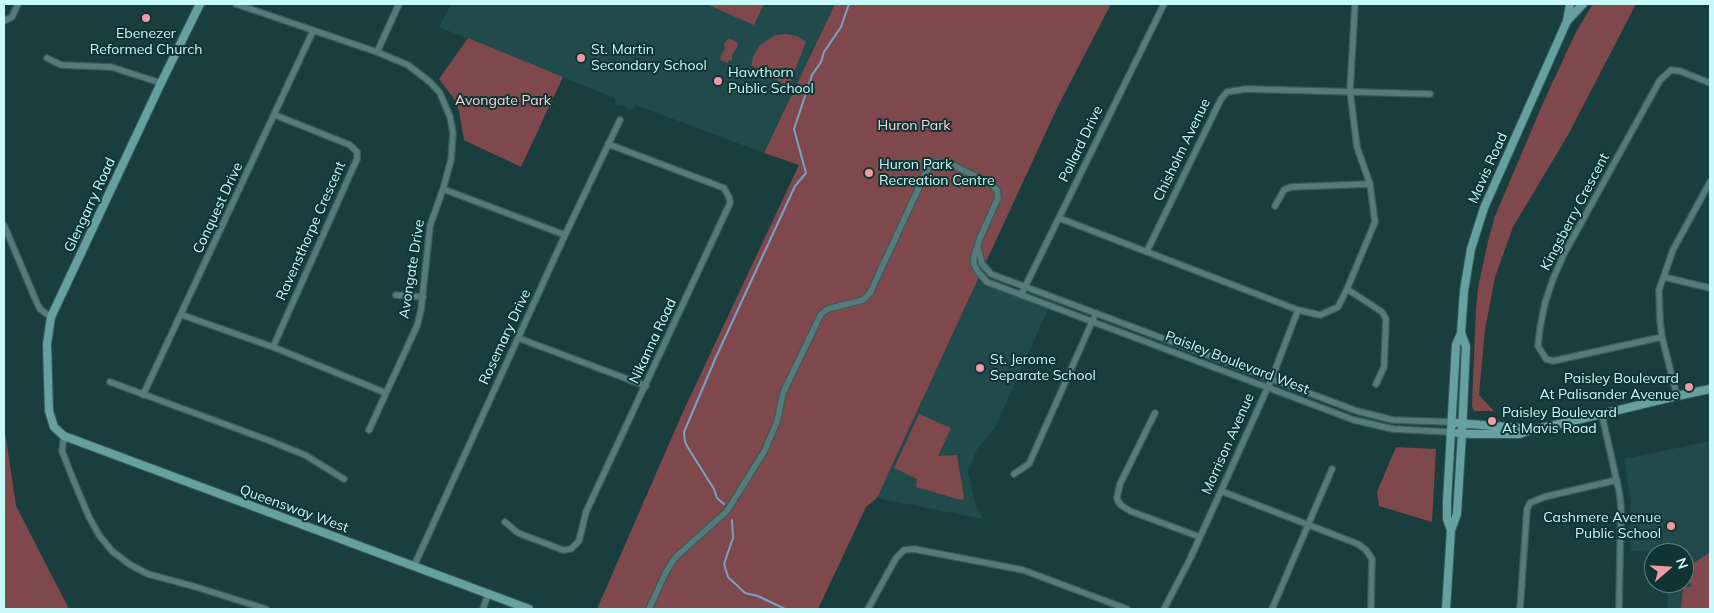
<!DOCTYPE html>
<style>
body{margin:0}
#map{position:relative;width:1714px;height:613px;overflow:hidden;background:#1a3e3e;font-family:Mulish,sans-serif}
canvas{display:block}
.frame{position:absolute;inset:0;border:5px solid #c7faf8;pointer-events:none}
.north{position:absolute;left:1644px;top:543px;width:50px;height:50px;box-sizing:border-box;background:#0f3433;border:1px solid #598382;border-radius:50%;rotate:71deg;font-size:14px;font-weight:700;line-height:20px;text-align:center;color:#c7faf8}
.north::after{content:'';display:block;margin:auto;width:18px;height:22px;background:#f49aa2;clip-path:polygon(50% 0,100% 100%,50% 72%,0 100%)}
</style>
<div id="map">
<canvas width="1714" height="613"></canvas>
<div class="frame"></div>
<div class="north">N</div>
</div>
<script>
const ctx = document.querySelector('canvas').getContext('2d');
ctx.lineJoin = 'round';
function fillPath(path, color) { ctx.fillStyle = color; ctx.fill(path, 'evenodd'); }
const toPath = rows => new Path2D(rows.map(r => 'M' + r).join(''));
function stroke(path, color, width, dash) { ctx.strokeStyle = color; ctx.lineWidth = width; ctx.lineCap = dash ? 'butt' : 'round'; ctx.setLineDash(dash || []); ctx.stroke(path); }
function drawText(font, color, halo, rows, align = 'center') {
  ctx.font = font + ' Mulish,sans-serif'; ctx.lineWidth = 4; ctx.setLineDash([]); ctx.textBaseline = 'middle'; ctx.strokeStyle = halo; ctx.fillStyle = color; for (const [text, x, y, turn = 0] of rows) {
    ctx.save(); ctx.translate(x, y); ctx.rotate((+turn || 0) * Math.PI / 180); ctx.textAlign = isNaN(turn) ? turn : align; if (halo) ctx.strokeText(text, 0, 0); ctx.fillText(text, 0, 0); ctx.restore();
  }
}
fillPath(toPath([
 [451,4,835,4,764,153,636,105,630,111,624,105,615,106,615,98,439,27],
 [978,280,997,289,1049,307,995,428,977,449,968,472,975,503,983,519,877,498],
 [1710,441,1710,609,1667,609,1668,583,1684,583,1684,553,1630,551,1631,501,1624,459]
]), '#214b4a');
fillPath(toPath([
 [706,4,764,4,754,25],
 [835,4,1111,4,1058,106,877,498,866,507,818,609,597,609,682,414,799,165,764,153],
 [1593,4,1636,4,1568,135,1513,227,1495,277,1485,330,1479,395,1494,411,1474,411,1472,406,1476,310,1478,288,1488,241,1495,216,1543,103,1576,32],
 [787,34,797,36,806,42,789,85,787,86,751,65,754,55,759,46,767,40,776,35],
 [468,38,563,77,521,167,464,140,459,111,454,99,439,79],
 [729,38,738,43,737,47,732,55,732,61,729,60,728,63,720,60,722,52,723,52,725,49,724,44],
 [919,414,951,428,938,456,957,455,964,498,961,500,916,487,917,479,894,468],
 [4,425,16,506,69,609,4,609],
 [1396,447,1436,449,1432,522,1379,506,1377,492],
 [1709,553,1710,555,1710,609,1681,609,1683,588,1692,586,1684,574,1684,569]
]), '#7e484d');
stroke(toPath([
 [724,504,717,498,714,489,690,451,685,442,684,432,716,357,795,186,806,173,794,129,812,75,821,62,824,52,841,27,849,4],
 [732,520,733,538,724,564,728,577,745,593,758,596,785,609]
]), '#78a3c6', 2);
const street = toPath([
 [236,4,377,52,408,65,430,82,440,93,450,117,453,133,451,160,443,189,430,226,421,310,417,326,369,430],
 [4,21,12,17,18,4],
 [377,52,399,4],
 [47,58,61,65,111,67,161,83],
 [443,189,565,235],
 [1275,206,1284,190,1291,187,1370,184],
 [1059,218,1298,310,1320,315,1338,307,1347,289,1375,222,1370,184,1357,147,1350,91,1355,4],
 [4,225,37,303,40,309,51,317],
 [978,248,982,264,991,274,1357,411,1393,420,1452,422],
 [1147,251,1221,99,1227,92,1246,89,1430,94],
 [1664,277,1710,288],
 [1347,289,1382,312,1386,319,1384,367,1376,384],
 [396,295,423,297],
 [1021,295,1164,4],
 [182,315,273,347,386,393],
 [1662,337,1553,361,1546,359,1538,346,1540,328,1545,303,1553,279,1564,254,1660,80,1671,70,1680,71,1710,83],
 [518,338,646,386],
 [273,347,357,159,357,152,350,145,275,115],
 [110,382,265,439,305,455,344,479],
 [143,395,313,31],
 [1677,396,1662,337,1660,321,1659,290,1673,250,1710,182],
 [1155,413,1120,484,1117,497,1118,501,1121,505,1130,511,1200,537],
 [1602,415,1619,491,1621,506,1619,609],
 [64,436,62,451,73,479,89,517,99,535,112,551,129,564,148,574,196,587,266,609],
 [1014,474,1029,464,1096,313],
 [1221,491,1358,544,1366,550,1372,559,1371,609],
 [505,522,518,533,563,550,571,549,579,541,586,512,730,203,729,197,724,188,608,144],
 [414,566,565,235,620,120],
 [483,609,488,594],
 [649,609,665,574,672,562,678,555,727,511,764,452,777,422,783,393,821,314,828,309,863,300,870,293,927,170,932,163,936,162,951,164,991,184,997,190,998,198,980,238,974,256,974,264,978,272,987,282,1354,420,1393,429,1451,432],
 [868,609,896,558,904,550,914,549,1023,570,1127,609],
 [1164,609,1190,559,1221,491,1272,378,1298,310],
 [1272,609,1332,469],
 [1520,609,1527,509,1530,503,1544,497,1617,480]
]);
const secondary = toPath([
 [200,4,161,83,51,317,47,344,49,411,54,427,64,436,529,609],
 [1567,21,1583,4],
 [1457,423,1519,428,1527,431],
 [1458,433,1472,434,1520,434,1527,431,1560,424,1677,396,1710,389],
 [1451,530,1447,519,1447,501,1456,345,1461,333,1464,291,1471,249,1484,208,1567,21,1570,4],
 [1446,609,1451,530,1457,514,1462,433,1466,346,1461,333]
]);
stroke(street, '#365c5c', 8);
stroke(secondary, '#365c5c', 10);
stroke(street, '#577b7a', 5.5);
stroke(secondary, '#66a09f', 8);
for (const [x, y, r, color] of [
 [146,18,5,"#f49aa2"],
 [581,58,5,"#f49aa2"],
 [718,81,5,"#f49aa2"],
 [869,173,5,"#f49aa2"],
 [980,368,5,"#f49aa2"],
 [1689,387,5,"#f49aa2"],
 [1492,421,5,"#f49aa2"],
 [1671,526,5,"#f49aa2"]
]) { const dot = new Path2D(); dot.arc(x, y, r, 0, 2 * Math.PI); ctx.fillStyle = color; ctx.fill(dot); stroke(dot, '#0f3433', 2); }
drawText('14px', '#c7faf8', '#0f3433', [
 ["Ebenezer",146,34,"center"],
 ["Reformed Church",146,50,"center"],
 ["St. Martin",591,50],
 ["Secondary School",591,66],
 ["Hawthorn",728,73],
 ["Public School",728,89],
 ["Huron Park",879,165],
 ["Recreation Centre",879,181],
 ["St. Jerome",990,360],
 ["Separate School",990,376],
 ["Paisley Boulevard",1679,379,"right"],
 ["At Palisander Avenue",1679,395,"right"],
 ["Paisley Boulevard",1502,413],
 ["At Mavis Road",1502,429],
 ["Cashmere Avenue",1661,518,"right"],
 ["Public School",1661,534,"right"]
], 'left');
drawText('14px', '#fcd2d4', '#0f3433', [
 ["Avongate Park",503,101],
 ["Huron Park",914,126]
]);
drawText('14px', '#c7faf8', '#0f3433', [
 ["Pollard Drive",1081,144,-64],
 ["Chisholm Avenue",1182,150,-64],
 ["Mavis Road",1488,168,-66],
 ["Glengarry Road",90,205,-65],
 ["Conquest Drive",218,208,-65],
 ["Kingsberry Crescent",1575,212,-62],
 ["Ravensthorpe Crescent",311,231,-66],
 ["Avongate Drive",412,269,-81],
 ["Rosemary Drive",505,337,-65],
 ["Nikanna Road",653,341,-65],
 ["Paisley Boulevard West",1237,363,21],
 ["Morrison Avenue",1228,444,-66],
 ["Queensway West",294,509,20]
]);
</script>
